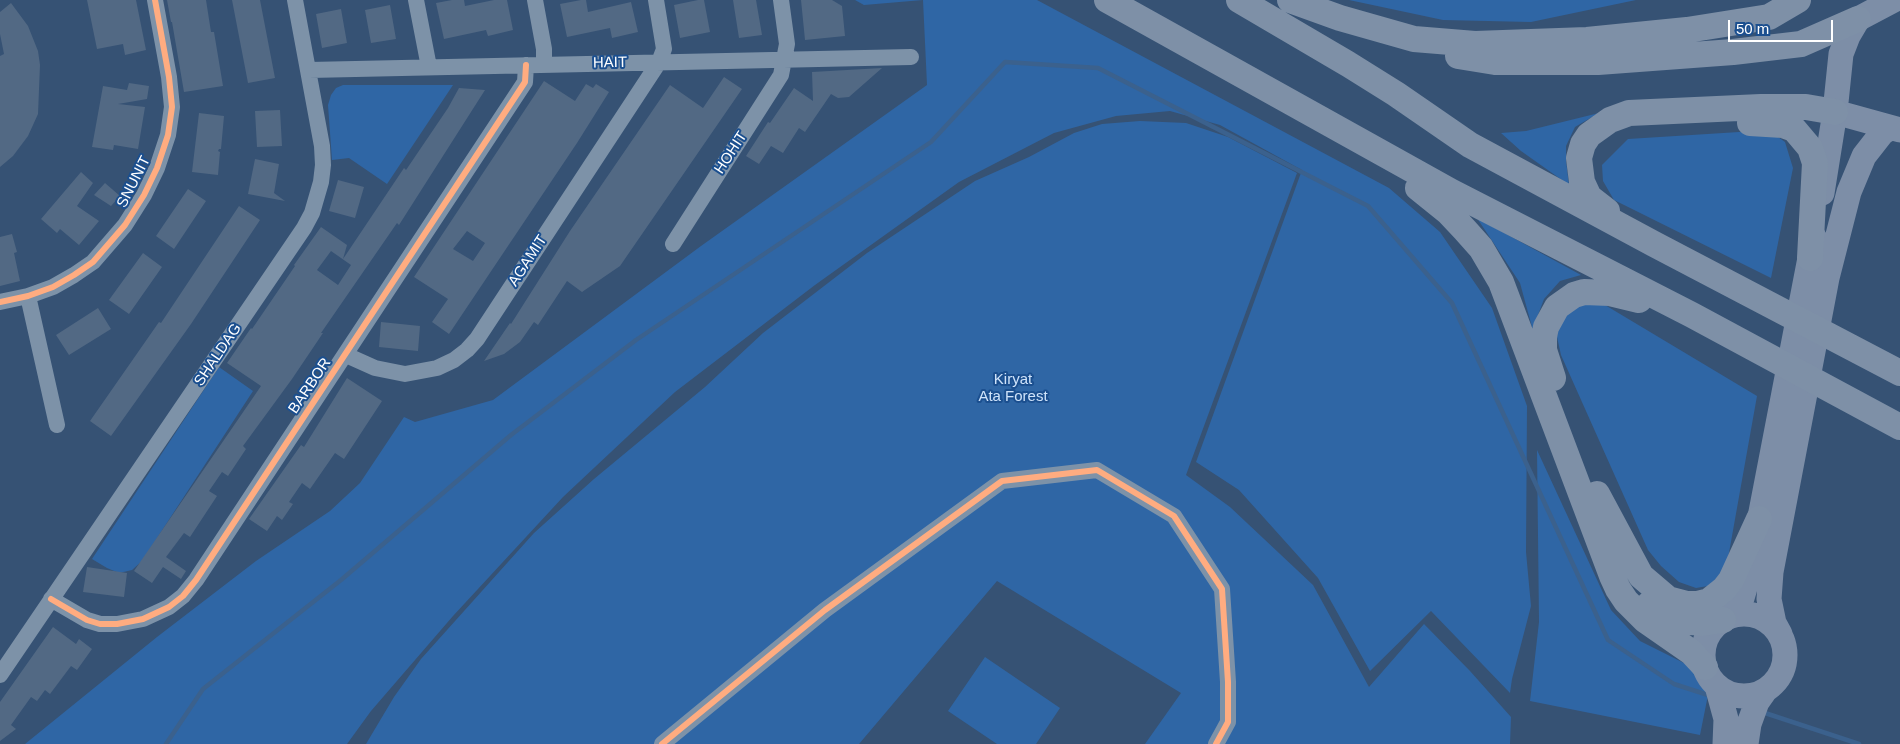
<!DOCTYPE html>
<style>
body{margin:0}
#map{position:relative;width:1900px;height:744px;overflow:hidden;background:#365274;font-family:Helvetica,sans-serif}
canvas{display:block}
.scale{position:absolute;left:1728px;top:20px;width:105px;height:22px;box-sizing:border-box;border:2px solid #fff;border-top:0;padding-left:6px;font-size:15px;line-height:18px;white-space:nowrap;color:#fff;-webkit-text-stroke:4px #1b4f8f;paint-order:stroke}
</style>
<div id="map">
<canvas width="1900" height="744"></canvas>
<div class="scale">50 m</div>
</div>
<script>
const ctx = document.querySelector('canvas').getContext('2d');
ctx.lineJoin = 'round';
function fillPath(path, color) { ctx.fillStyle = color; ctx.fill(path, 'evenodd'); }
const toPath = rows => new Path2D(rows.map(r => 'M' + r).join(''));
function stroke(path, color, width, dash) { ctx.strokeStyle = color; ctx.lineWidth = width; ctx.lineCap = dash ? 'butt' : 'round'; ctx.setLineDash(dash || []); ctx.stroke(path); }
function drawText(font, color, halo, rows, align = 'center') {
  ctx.font = font + ' Helvetica,sans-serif'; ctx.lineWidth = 4; ctx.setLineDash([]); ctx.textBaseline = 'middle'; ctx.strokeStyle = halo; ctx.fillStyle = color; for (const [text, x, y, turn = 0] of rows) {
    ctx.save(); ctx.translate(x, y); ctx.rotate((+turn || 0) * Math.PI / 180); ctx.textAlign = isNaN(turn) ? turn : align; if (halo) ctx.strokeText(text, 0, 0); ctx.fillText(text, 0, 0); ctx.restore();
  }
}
fillPath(toPath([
 [855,0,1037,0,1389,188,1440,232,1492,308,1527,406,1526,552,1531,606,1512,679,1510,693,1431,611,1370,671,1318,578,1239,490,1196,462,1302,170,1220,125,1170,111,1116,116,1054,133,959,182,815,285,675,392,563,497,453,616,371,711,347,744,25,744,157,637,256,561,330,511,360,483,404,417,415,422,493,400,701,246,927,85,923,0,864,5],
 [1349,0,1636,0,1531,22,1443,20],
 [343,85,453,85,387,184,349,158,332,160,328,105,331,95,336,88],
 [1599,113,1575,127,1566,146,1566,161,1569,185,1521,151,1501,133,1526,131],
 [1140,121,1186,123,1228,137,1297,173,1186,475,1230,507,1313,585,1369,687,1424,624,1470,671,1511,717,1510,744,1145,744,1181,693,997,581,859,744,366,744,394,697,421,659,534,533,594,479,705,387,763,333,867,253,975,181,1029,157,1074,133,1102,124],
 [1755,131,1774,134,1785,142,1793,168,1771,278,1614,200,1603,181,1602,165,1628,139],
 [1477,218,1581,275,1560,281,1544,299,1538,315,1535,338,1520,283],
 [1574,305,1605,305,1757,396,1727,564,1720,576,1708,586,1696,588,1679,582,1661,566,1648,550,1561,355,1557,337,1559,323],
 [219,367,253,391,142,561,132,570,119,573,107,568,92,559],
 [1537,450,1611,610,1640,641,1694,668,1708,695,1700,735,1530,701,1539,622],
 [985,657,1060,708,1036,744,997,744,948,711]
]), '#2f66a5');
stroke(toPath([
 [1731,702,1747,707],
 [1762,712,1859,744],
 [166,744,203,689,341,580,511,435,636,340,931,142,1005,62,1098,68,1368,206,1452,303,1608,640,1674,684,1711,696]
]), '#3b618d', 4.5);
fillPath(toPath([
 [87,0,136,0,146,50,125,55,123,44,97,49],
 [167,0,206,0,211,32,214,32,223,86,184,92,172,22,171,22],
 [232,0,260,0,275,78,248,83],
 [452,0,464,0,465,6,494,0,507,0,513,30,488,36,486,30,444,39,436,3],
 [581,0,586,0,588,12,631,2,638,32,612,38,610,28,567,37,560,4],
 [698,0,704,0,710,32,680,38,674,5],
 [733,0,756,0,762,35,739,38],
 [801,0,832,0,842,6,845,36,805,40],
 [11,3,28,26,38,51,40,65,38,114,28,136,13,156,0,167,0,56,4,54,0,34,0,12],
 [390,5,396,39,371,43,365,10],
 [341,9,347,43,322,48,316,14],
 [882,68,849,97,838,98,831,94,805,132,799,128,783,153,771,146,759,164,746,156,768,122,770,123,794,88,813,101,812,72],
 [724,77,742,89,620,266,582,292,567,281,538,325,534,322,520,342,504,354,484,361,510,323,511,324,570,231,670,85,703,108],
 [544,81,575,101,586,84,593,88,596,84,609,92,577,143,449,334,432,322,448,299,414,277],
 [467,231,485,243,473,261,453,249],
 [129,83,149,86,147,99,118,104,145,107,138,149,114,145,113,150,92,147,103,86,127,90],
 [459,88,485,90,399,225,397,223,321,333,323,333,292,379,243,446,246,449,228,476,222,472,209,491,217,496,190,537,184,533,166,557,186,571,181,579,163,567,152,583,134,571,261,386,227,363,251,328,252,329,295,266,294,265,321,227,347,245,343,259,404,168,406,170,448,108],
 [331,251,351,265,338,285,317,270],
 [280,110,282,146,257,147,255,111],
 [199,113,224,116,221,149,219,149,218,151,220,152,218,175,192,172],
 [255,159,279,164,274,193,285,201,248,194],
 [81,172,93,183,77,206,99,221,79,245,60,229,57,233,41,219],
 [338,180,364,187,355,218,329,211],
 [105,183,120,196,111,206,94,195],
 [188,189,206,201,174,249,156,236],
 [239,206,260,220,191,324,111,436,90,421,159,322,161,323],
 [12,234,17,252,14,253,20,281,0,286,0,237],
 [143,253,162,267,129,314,109,300],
 [98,308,111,329,69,355,56,335],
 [381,322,420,326,418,351,379,347],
 [347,378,382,401,344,459,335,453,310,489,302,483,289,502,293,504,282,520,277,516,267,531,249,519,301,445,304,447],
 [87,567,127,573,124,597,83,592],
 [53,627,76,644,79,639,92,649,77,670,71,666,50,694,45,690,37,701,31,697,11,725,16,729,0,741,0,702]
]), '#526984');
stroke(toPath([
 [416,0,429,67],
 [535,0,544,49,544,65],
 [309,70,911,57],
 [673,244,781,75,787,44,781,0],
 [28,296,57,425],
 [0,302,28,296,53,287,74,275,93,262,125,225,144,195,157,168,168,135,172,107,169,77,155,0],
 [346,355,375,368,405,374,437,368,454,360,467,350,477,339,659,62,664,49,656,0],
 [51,599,87,620,100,624,117,624,143,619,169,607,183,596,196,580,525,82,526,65],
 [0,675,304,228,312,213,321,182,323,165,322,146,295,0],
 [662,744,825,610,1002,481,1097,470,1174,516,1222,589,1228,682,1228,722,1216,744]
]), '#7d92a8', 16);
stroke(toPath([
 [1894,0,1858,19,1848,36,1841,54,1835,112,1900,130],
 [1822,193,1835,112],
 '1703 655a41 41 0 1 1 82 0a41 41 0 1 1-82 0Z',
 [1729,617,1742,598,1749,574,1814,237],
 [1780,634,1774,623,1769,599,1771,572,1827,278,1849,192,1864,156,1882,133,1890,128],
 [1717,686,1726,719,1725,744],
 [1746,744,1749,724,1757,702,1764,692]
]), '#7d8ea7', 25);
stroke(toPath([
 [1107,0,1452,192,1692,315,1900,427],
 [1239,0,1348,64,1396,94,1470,145,1654,244,1900,373],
 [1290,0,1340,18,1414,39,1475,44,1587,40,1687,30,1769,17,1798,0],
 [1458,56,1495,62,1598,62,1733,52,1801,44,1858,19],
 [1750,123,1783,125,1794,129,1810,148,1815,163,1810,258],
 [1418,188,1449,213,1465,230,1481,248,1501,282,1612,576,1618,589,1626,601,1645,620,1691,652,1705,667],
 [1607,211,1589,197,1582,182,1579,158,1583,144,1589,135,1610,120,1629,113,1761,107,1806,107,1835,112],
 [1553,378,1544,350,1544,337,1546,327,1557,307,1574,295,1584,292,1610,293,1639,300],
 [1597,494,1641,576,1668,599,1687,604,1697,604,1709,601,1724,589,1731,580,1759,519],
 [1649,604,1665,616,1678,621,1703,623,1723,620]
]), '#7e90a7', 26);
stroke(toPath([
 [0,302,28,296,53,287,74,275,93,262,125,225,144,195,157,168,168,135,172,107,169,77,155,0],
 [51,599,87,620,100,624,117,624,143,619,169,607,183,596,196,580,525,82,526,65],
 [662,744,825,610,1002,481,1097,470,1174,516,1222,589,1228,682,1228,722,1216,744]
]), '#ffac80', 6);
drawText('15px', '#fff', '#1b4f8f', [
 ["HAIT",610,63,-1],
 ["HOHIT",731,153,-57],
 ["SNUNIT",134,182,-63],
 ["AGAMIT",528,261,-57],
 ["SHALDAG",218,355,-56],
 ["BARBOR",310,386,-56]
]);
drawText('15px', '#cfe3fa', '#1b4f8f', [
 ["Kiryat",1013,380],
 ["Ata Forest",1013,397]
]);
</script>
